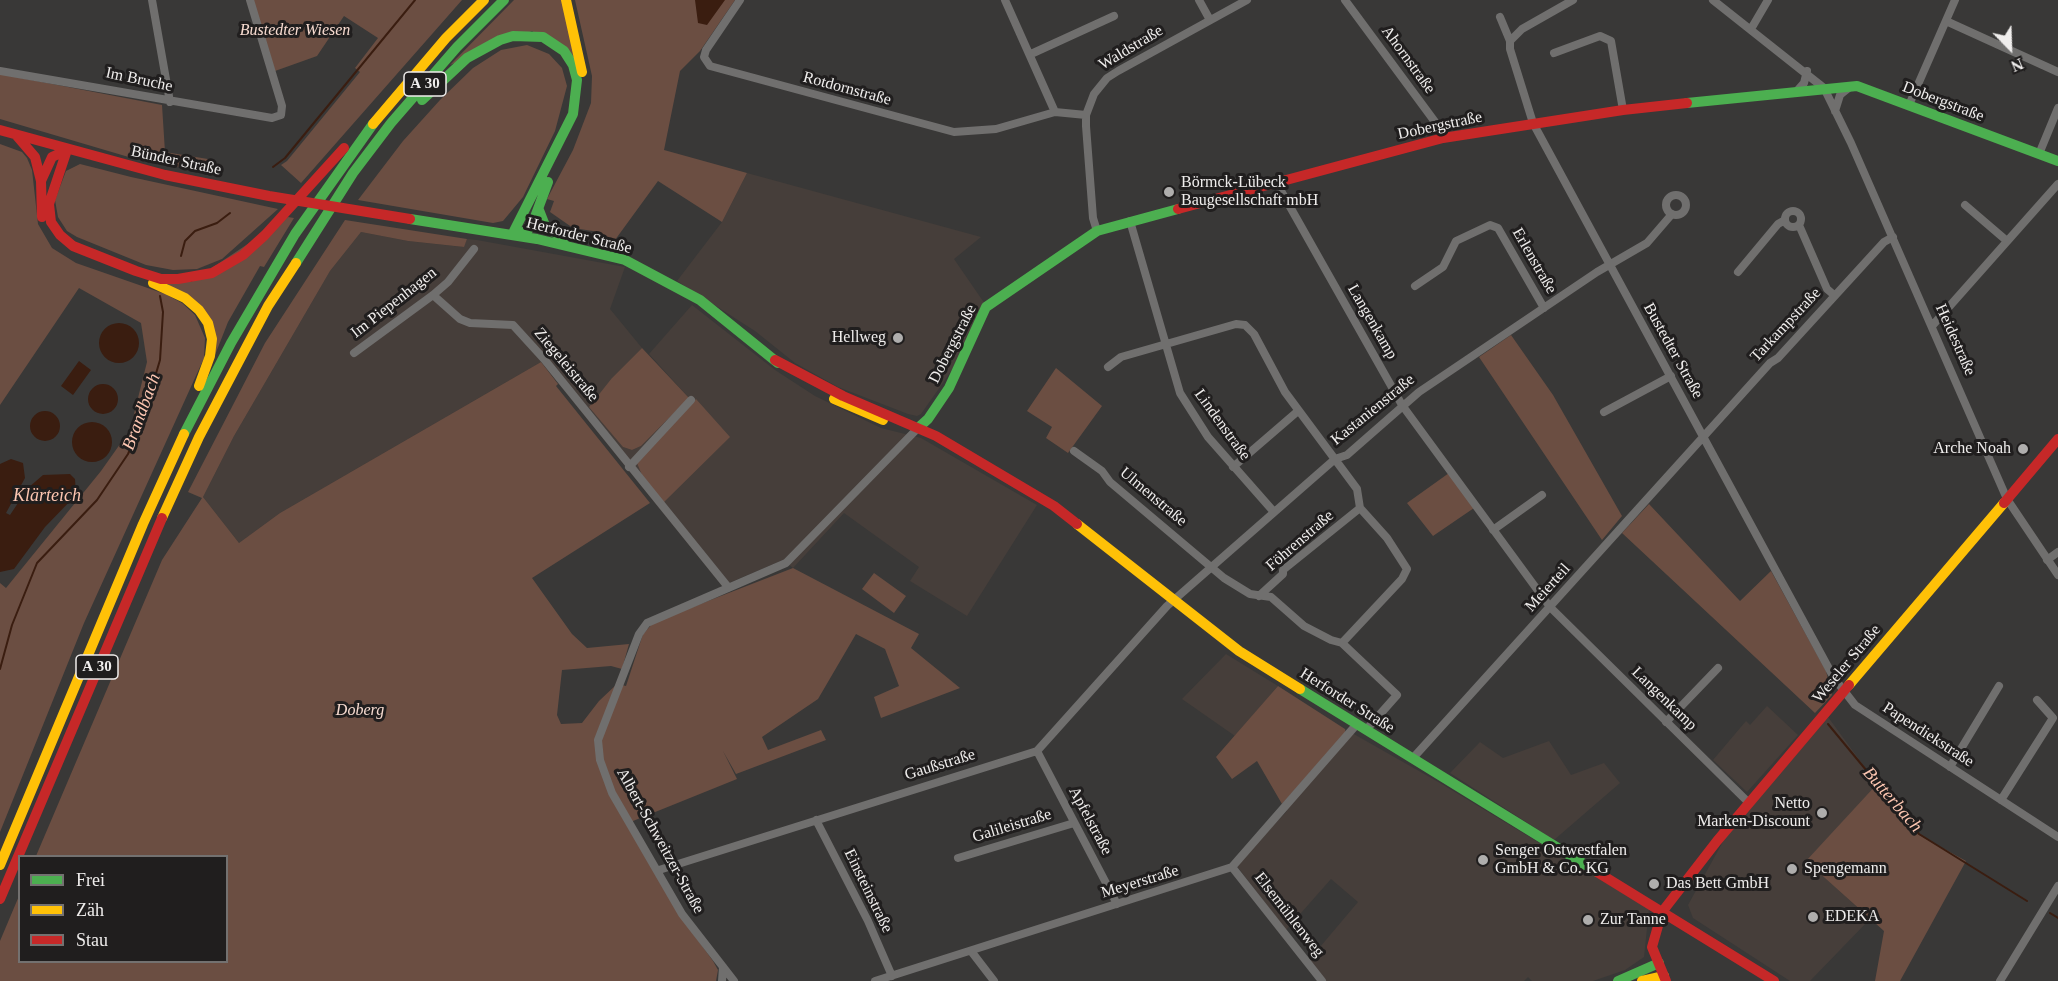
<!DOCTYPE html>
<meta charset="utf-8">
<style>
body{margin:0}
#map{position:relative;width:2058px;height:981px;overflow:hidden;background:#393837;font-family:"Times New Roman",serif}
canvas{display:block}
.legend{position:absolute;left:18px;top:855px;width:210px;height:108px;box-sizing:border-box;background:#201e1e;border:2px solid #737170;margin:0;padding:8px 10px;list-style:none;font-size:18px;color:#efedec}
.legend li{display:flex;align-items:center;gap:12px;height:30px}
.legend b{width:30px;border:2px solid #737170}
.north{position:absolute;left:1980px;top:18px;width:60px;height:60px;-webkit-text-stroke:4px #201e1e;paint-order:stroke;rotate:157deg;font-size:16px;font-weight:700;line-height:24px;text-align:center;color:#efedec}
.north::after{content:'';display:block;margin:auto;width:21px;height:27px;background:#efedec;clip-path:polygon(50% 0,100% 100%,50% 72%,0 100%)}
</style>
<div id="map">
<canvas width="2058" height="981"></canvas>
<ul class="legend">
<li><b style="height:8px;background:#4caf50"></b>Frei</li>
<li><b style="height:8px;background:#ffc107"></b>Zäh</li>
<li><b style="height:8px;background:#c62828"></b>Stau</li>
</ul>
<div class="north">N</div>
</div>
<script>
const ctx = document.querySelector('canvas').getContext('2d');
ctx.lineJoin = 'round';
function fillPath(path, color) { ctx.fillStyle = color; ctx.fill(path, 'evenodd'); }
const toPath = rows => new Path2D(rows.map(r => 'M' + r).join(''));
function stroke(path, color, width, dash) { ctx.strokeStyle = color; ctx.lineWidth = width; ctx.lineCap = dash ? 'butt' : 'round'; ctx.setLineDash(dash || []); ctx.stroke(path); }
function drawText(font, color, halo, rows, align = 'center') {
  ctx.font = font + ' "Times New Roman",serif'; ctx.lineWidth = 6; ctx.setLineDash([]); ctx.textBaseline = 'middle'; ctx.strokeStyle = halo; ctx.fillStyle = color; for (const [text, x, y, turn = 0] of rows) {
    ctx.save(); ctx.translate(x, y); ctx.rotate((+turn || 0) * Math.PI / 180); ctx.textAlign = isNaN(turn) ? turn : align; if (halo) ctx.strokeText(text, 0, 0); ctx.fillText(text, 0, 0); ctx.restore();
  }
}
fillPath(toPath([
 [747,173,981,237,954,259,985,304,952,370,921,414,917,416,908,414,838,387,795,363,755,331,677,281,722,222],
 [361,232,408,241,463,247,467,239,477,240,625,267,610,309,642,348,612,378,623,447,632,450,641,446,689,398,649,354,692,305,775,370,815,396,881,428,921,438,1037,505,967,616,910,581,919,567,844,513,793,568,783,560,722,586,541,362,280,513,239,543,203,497,234,436,330,271],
 [1226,654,1278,686,1235,736,1182,699],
 [1767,706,1798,735,1747,792,1713,760,1746,721,1750,725],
 [1828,717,1877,784,1807,861,1870,919,1810,981,1790,981,1693,918,1688,905,1725,838],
 [1345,729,1440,783,1649,909,1644,957,1625,970,1593,981,1532,981,1528,977,1524,981,1326,981,1309,960,1358,902,1331,879,1286,930,1236,865,1287,811,1282,804,1344,733],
 [1549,741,1571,775,1604,763,1620,783,1554,840,1450,773,1480,742,1503,758]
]), '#463e3a');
fillPath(toPath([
 [251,0,462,0,301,183,281,165,287,161,360,72,355,68,378,38,344,16,317,56,275,71],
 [514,0,563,0,577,63,532,31,450,65],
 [575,0,735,0,700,51,680,71,664,150,747,173,722,222,658,181,615,240,593,231,573,228,550,212,554,201,547,199,573,150,591,103,592,76],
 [527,45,549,54,562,68,567,86,555,131,523,197,503,221,493,223,358,200,403,141,440,100,473,68,501,50],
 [0,74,162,105,165,152,214,160,212,173,132,158,0,119],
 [0,144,22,152,27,158,32,170,38,224,52,248,76,263,165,294,182,303,195,315,205,338,204,358,84,623,0,832,0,583,6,588,101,471,130,430,147,362,141,323,79,288,0,405],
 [80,164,131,177,278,209,222,259,197,269,173,270,146,265,77,237,67,231,58,217,55,200,66,171],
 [288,217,294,218,264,267,260,266,228,322,215,355,215,335,166,282,191,282],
 [345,220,467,239,464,247,408,241,361,232,330,271,234,436,203,497,239,543,280,513,541,362,558,384,556,386,650,503,532,578,572,634,587,648,629,644,622,669,611,666,562,670,557,715,561,724,582,723,599,701,617,684,626,686,643,634,654,622,793,568,919,634,911,648,960,688,881,718,874,697,899,686,885,649,856,634,818,699,762,737,768,750,821,730,826,740,736,774,723,751,737,779,628,823,692,932,713,961,718,970,716,981,0,981,0,941,19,896,20,962,226,962,226,856,36,856,162,560,202,498,188,492,265,343],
 [1511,335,1553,395,1622,516,1602,540,1479,357],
 [642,348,689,398,641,446,632,450,623,447,589,407,612,378],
 [1056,368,1102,406,1068,453,1046,438,1052,427,1027,411],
 [696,399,730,437,663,503,642,475,637,463],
 [1449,473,1474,508,1433,536,1407,503],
 [1649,504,1740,601,1771,571,1826,671,1832,695,1815,713,1622,533],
 [874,573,906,596,894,613,862,589],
 [1278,686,1345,729,1345,733,1282,804,1257,761,1232,779,1216,757],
 [1877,784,1919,835,1966,861,1900,981,1875,981,1884,931,1806,861]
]), '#6b4e42');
fillPath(toPath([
 [695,0,725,0,707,25,698,23],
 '99 343a20 20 0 1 1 40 0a20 20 0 1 1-40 0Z',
 [79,361,91,370,73,395,61,386],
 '88 399a15 15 0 1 1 30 0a15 15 0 1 1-30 0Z',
 '30 426a15 15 0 1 1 30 0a15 15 0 1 1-30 0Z',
 '72 442a20 20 0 1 1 40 0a20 20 0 1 1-40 0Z',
 [11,459,23,463,25,478,6,513,10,515,28,488,43,475,70,474,75,479,76,495,45,527,14,569,0,572,0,464]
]), '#3a1d10');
stroke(toPath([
 [273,167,285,158,415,0],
 [181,256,185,241,195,231,217,223,230,213],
 [0,669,12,625,37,563,97,500,128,454,141,424,160,360,163,312,160,296],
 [1828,724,1919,834,2027,901],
 [2050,913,2058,918]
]), '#3a1d10', 2);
stroke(toPath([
 [152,0,170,102],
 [740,0,706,50,704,57,710,66,954,132,996,129,1055,112,1086,115],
 [1005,0,1055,112],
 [1199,0,1210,20],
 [1345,0,1441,130,1443,138],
 [1713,0,1824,88,1851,143,2007,499,2058,575],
 [1500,17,1510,41,1510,49,1533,123,1834,678,1855,705,2058,837],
 [1946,21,2058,72],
 [1751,29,1768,0],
 [1510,41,1522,29,1573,0],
 [1554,53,1600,36,1611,41,1623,110],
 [1031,54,1114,16],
 [0,71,272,118,281,115,282,106,250,0],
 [1797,91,1804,83,1807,71],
 [1909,105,1955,0],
 [1835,111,1840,95,1850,87],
 [2039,154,2058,108],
 [1276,182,1402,405,1550,607,1749,803],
 '1666 205a10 10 0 1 1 20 0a10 10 0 1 1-20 0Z',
 [1965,205,2007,241],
 '1785 219a8 8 0 1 1 16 0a8 8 0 1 1-16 0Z',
 [1130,221,1180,393,1208,437,1274,512],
 [1799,225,1827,289,1834,295],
 [1097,231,1093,218,1086,126,1086,115,1094,94,1107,78,1118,71,1247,0],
 [1738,272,1778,224,1785,220],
 [1415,286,1443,267,1456,241,1490,225,1498,228,1544,308],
 [433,295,460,319,470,323,513,325,544,359,728,587],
 [1932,326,2058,184],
 [354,353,433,295,448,282,474,249],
 [1604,412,1671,376],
 [1074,451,1102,471,1110,482,1224,578,1250,594,1271,597,1304,626,1331,640,1342,643,1402,579,1407,569,1387,538,1360,508,1357,489,1285,392,1254,334,1245,325,1236,324,1121,357,1108,367],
 [629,467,691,400],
 [1233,467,1298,411],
 [1493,530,1542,495],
 [2047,560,2058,552],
 [1259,596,1283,574,1283,570,1360,508],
 [1342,643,1397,695,1366,730],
 [1666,722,1718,668],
 [1037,751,1117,904],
 [1413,758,1770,363,1778,358,1884,242,1893,237],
 [1950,767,1999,686],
 [2001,800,2053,718,2037,700],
 [816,820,868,921,892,976],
 [958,858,1074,823],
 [1232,867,1322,981],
 [659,870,1037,751,1167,606,1335,459,1347,455,1419,392,1597,272,1647,243,1672,214],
 [971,951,994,981],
 [722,981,723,967],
 [734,981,682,914,612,793,600,760,598,740,639,634,647,623,786,563,918,428],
 [875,981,1232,867,1357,724],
 [2000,981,2058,886]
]), '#706f6e', 8);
stroke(toPath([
 [422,100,467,58,500,40,513,36,543,37,564,51,573,65,577,80,573,114,512,235],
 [1687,103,1857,86,2058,161],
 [539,210,546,228,559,235,565,245],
 [410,219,537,239,625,260,700,300,778,363],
 [512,235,527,231,532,225,548,182],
 [296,263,353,173,391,123,457,47,504,0],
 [918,428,928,419,949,388,986,307,1097,231,1178,209],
 [184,434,231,343,295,234,373,124],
 [1300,689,1597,872],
 [1618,981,1659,963]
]), '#4caf50', 10);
stroke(toPath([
 [566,0,582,72],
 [373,124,446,38,484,0],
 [153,283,185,298,199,310,208,323,212,339,210,356,199,386],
 [834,399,883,420],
 [162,518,199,437,268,306,296,263],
 [1077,524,1239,651,1300,689],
 [1849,685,2004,503],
 [0,865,143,524,184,434],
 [1642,981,1664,976]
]), '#ffc107', 10);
stroke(toPath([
 [0,130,165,175,269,196,410,219],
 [17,136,35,157,41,181],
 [67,150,49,204,51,222,60,235,73,246,136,271,161,279,178,279,212,273,243,255,265,235,344,148],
 [1178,209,1443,138,1623,110,1687,103],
 [42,217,41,181,52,157,67,150],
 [775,360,843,396,936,436,1054,506,1077,524],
 [2004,503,2058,439],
 [1597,872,1774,981],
 [0,899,162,518],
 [1666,981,1652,947,1662,912,1717,841,1849,685]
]), '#c62828', 10);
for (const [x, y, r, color] of [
 [1169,192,6,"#afaead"],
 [898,338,6,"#afaead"],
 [2023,449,6,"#afaead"],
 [1822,813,6,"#afaead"],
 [1483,860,6,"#afaead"],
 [1792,869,6,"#afaead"],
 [1654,884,6,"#afaead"],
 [1813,917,6,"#afaead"],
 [1588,920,6,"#afaead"]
]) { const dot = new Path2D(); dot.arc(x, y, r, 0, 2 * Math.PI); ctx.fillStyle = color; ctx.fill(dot); stroke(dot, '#201e1e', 2); }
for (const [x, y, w] of [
 [425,84,42],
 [97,667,42]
]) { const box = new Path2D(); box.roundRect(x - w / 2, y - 12, w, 24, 4.5); ctx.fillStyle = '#201e1e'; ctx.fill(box); stroke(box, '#efedec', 1.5); }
drawText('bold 15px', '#efedec', null, [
 ["A 30",425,84],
 ["A 30",97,667]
]);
drawText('italic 16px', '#f7dbd0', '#201e1e', [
 ["Bustedter Wiesen",295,31],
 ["Doberg",360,711]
]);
drawText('16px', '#efedec', '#201e1e', [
 ["Waldstraße",1131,48,-31],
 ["Ahornstraße",1408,60,54],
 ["Im Bruche",139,80,12],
 ["Rotdornstraße",847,89,15],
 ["Dobergstraße",1943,102,21],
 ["Dobergstraße",1440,126,-12],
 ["Bünder Straße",176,161,12],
 ["Herforder Straße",579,236,14],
 ["Erlenstraße",1534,261,60],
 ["Im Piepenhagen",394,303,-38],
 ["Langenkamp",1372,322,60],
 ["Tarkampstraße",1786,325,-47],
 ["Heidestraße",1955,340,66],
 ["Dobergstraße",953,344,-63],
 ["Bustedter Straße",1673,351,61],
 ["Ziegeleistraße",566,365,50],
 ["Kastanienstraße",1373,410,-39],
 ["Lindenstraße",1222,425,54],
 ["Ulmenstraße",1153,497,40],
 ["Föhrenstraße",1300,541,-41],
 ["Meierteil",1548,588,-48],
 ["Weseler Straße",1847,664,-50],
 ["Langenkamp",1664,699,44],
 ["Herforder Straße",1347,701,32],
 ["Papendiekstraße",1928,735,33],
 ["Gaußstraße",940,765,-17],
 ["Apfelstraße",1090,821,62],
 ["Galileistraße",1012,826,-17],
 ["Albert-Schweitzer-Straße",660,841,61],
 ["Meyerstraße",1140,882,-17],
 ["Einsteinstraße",868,891,64],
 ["Elsemühlenweg",1289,915,52]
]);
drawText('16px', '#efedec', '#201e1e', [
 ["Börmck-Lübeck",1181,183],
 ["Baugesellschaft mbH",1181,201],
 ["Hellweg",886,338,"right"],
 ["Arche Noah",2011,449,"right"],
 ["Netto",1810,804,"right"],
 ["Marken-Discount",1810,822,"right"],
 ["Senger Ostwestfalen",1495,851],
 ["GmbH & Co. KG",1495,869],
 ["Spengemann",1804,869],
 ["Das Bett GmbH",1666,884],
 ["EDEKA",1825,917],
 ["Zur Tanne",1600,920]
], 'left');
drawText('italic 18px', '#fdc6b1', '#201e1e', [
 ["Brandbach",142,412,-70],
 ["Klärteich",47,496],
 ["Butterbach",1892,800,49]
]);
</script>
